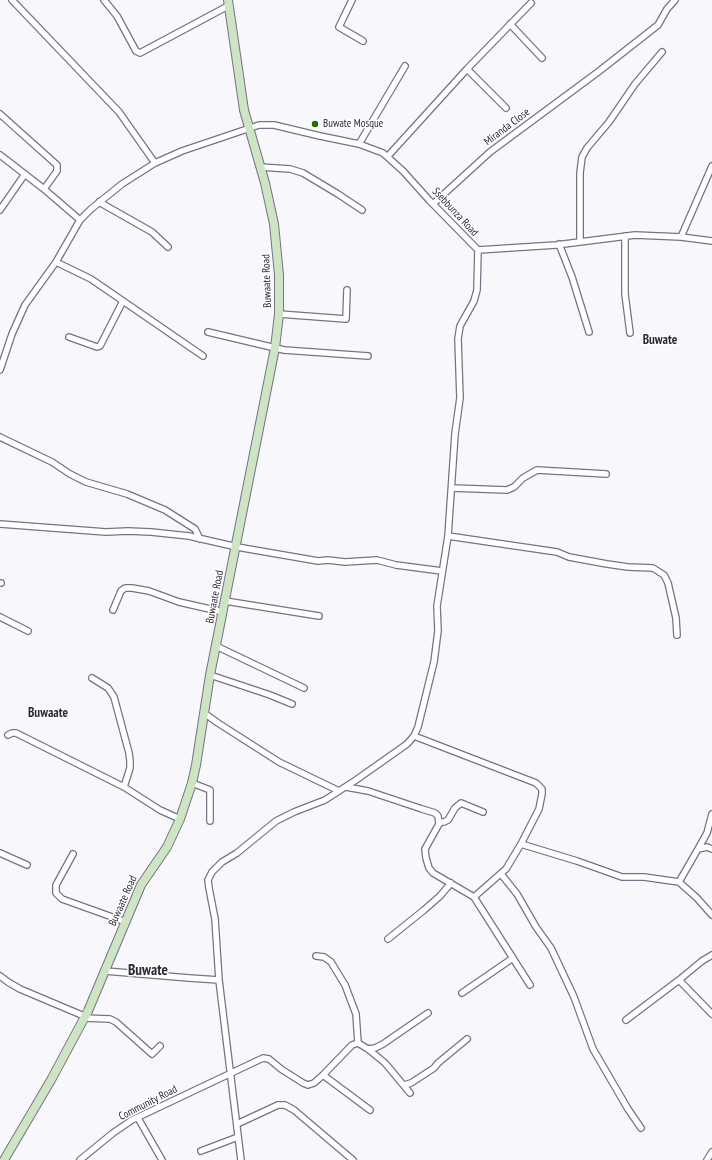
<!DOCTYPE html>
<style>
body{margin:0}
canvas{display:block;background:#f8f7fc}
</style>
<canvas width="712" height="1160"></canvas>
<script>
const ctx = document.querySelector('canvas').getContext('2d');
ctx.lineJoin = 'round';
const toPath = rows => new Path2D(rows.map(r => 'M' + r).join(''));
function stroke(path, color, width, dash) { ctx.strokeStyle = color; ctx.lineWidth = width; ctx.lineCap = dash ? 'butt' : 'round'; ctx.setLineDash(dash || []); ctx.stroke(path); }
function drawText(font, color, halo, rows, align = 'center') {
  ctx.font = font + ' "PT Sans Narrow",sans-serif'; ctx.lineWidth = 3; ctx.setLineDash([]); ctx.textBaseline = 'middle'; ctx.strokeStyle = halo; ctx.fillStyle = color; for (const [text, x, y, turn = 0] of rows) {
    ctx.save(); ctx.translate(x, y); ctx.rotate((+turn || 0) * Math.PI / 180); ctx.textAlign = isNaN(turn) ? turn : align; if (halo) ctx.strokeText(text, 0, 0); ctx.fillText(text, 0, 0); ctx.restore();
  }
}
const street = toPath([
 [12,0,119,112,155,163],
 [104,0,117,16,136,51,140,53,228,6],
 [352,0,339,27,363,41],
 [510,24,542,58],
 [467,69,506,108],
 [0,114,57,165,57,171,44,189],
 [359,144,405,66],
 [0,155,44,189,80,220],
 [388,156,467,69,531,3],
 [260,167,290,169,303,173,338,194,362,210],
 [99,202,152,232,168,247],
 [433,204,490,152,598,72,658,25,667,9,675,0],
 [0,210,25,174],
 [625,236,625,294,630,333],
 [681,237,712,166],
 [580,241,580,173,582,157,587,148,609,122,635,84,662,52],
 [559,244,572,277,589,332],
 [56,262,91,279,203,356],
 [279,314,346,319,347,290],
 [208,332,284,350,368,356],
 [69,337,97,347,100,346,123,301],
 [0,370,12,334,25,305,56,262,80,220,91,209,122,184,155,163,182,151,259,125,274,125,320,136,359,144,383,153,403,171,429,200,478,250,556,245,635,235,681,237,712,241],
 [0,437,52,462,70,474,86,482,127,494,165,510,195,529,200,539],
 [452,488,507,490,514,487,523,478,537,470,606,474],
 [0,524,106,532,128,531,151,532,189,536,237,547,318,561,328,560,345,562,377,560,396,565,442,571],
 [448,536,557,552,569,557,607,564,628,567,653,568,664,575,668,583,676,618,677,635],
 [0,583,1,583],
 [225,601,319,616],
 [113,610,121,591,125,588,132,588,149,591,179,602,223,612],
 [0,617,28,631],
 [216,646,304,688],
 [210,675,270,695,292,704],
 [92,678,108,688,114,697,129,753,130,761,130,768,124,787],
 [204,713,218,723,279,762,339,791],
 [8,735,12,733,16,733,124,787,160,810,180,819],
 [414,736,536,783,542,789,542,794,539,809,521,844,506,869,474,897],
 [192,783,210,790,210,821],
 [346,787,368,791,422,809,435,813,438,816,439,824,425,849,426,858,429,868,433,873,474,897,530,985],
 [439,822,444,822,448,820,455,808,461,803,483,812],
 [521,844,577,861,622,877,644,877,679,882,697,898,712,915],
 [698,849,707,833,712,814],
 [0,853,27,865],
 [73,854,56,885,56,893,62,899,126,922],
 [501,874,517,894,536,927,551,948,574,997,593,1049,628,1109,641,1128],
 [679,882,698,849,707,847,712,849],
 [388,939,424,910,440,896,451,883],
 [712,955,702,961,679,980,712,1014],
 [316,956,324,957,331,962,345,985,356,1014,358,1043],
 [105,971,189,978,219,980],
 [0,976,8,982,20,989,84,1016],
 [462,993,513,958],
 [83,1018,110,1019,116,1022,152,1054,160,1046],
 [626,1020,679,980],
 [368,1049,375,1048,383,1044,428,1013],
 [323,1075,370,1110],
 [404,1085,411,1083,434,1068,438,1063,467,1039],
 [138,1118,162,1160],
 [237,1124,278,1105,285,1105,294,1110,353,1160],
 [201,1151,238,1137],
 [80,1160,113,1133,132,1120,263,1058,269,1059,281,1069,303,1083,308,1085,314,1083,323,1075,352,1045,358,1043,368,1049,385,1063,410,1093],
 [241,1160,219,980,215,919,209,888,208,880,212,872,222,862,237,853,276,821,294,812,325,800,356,780,407,744,414,736,418,727,434,662,438,631,437,606,448,536,455,434,460,398,458,339,460,326,474,301,477,290,478,250],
 [707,1160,712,1152]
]);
const secondary = toPath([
 [4,1160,51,1080,88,1011,141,885,167,847,180,819,192,783,196,765,210,675,275,348,279,314,279,275,274,224,265,183,244,110,228,0]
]);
stroke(street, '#777286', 8);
stroke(secondary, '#777286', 10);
stroke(street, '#fff', 5.5);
stroke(secondary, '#cde5c2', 8);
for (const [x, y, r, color] of [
 [315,124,4,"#2a6b00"]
]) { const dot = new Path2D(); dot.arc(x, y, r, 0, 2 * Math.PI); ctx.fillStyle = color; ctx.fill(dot); stroke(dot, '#fff', 1.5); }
drawText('11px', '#2c2a32', '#fff', [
 ["Buwate Mosque",323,124]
], 'left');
drawText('11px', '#2c2a32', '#fff', [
 ["Miranda Close",507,127,-37],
 ["Ssebbunza Road",455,212,47],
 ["Buwaate Road",267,281,-92],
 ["Buwaate Road",215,597,-79],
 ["Buwaate Road",123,901,-66],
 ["Community Road",148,1103,-27]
]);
drawText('bold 13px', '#2c2a32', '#fff', [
 ["Buwate",660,340],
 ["Buwaate",48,713]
]);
drawText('bold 15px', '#2c2a32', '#fff', [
 ["Buwate",148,971]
]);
</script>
